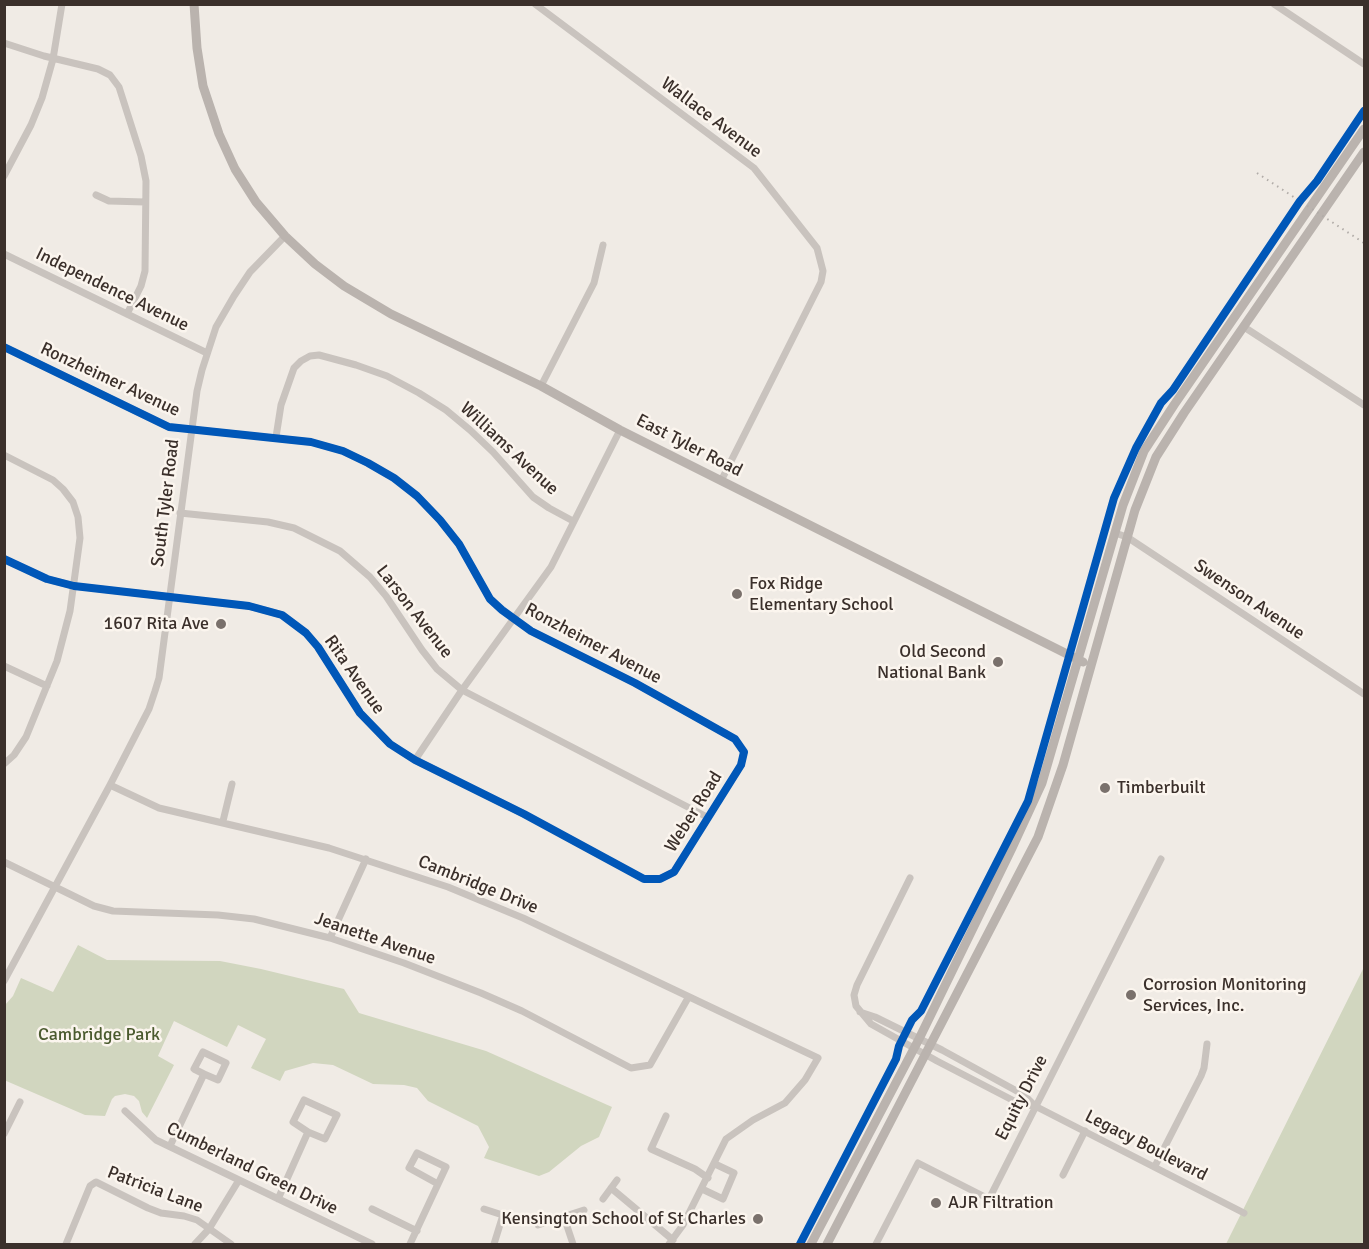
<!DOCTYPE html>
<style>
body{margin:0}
#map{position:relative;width:1369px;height:1249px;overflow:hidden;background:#f0ebe5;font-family:Signika,sans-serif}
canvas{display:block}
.frame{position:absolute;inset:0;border:6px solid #3b302b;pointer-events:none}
</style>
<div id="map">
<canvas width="1369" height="1249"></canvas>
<div class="frame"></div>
</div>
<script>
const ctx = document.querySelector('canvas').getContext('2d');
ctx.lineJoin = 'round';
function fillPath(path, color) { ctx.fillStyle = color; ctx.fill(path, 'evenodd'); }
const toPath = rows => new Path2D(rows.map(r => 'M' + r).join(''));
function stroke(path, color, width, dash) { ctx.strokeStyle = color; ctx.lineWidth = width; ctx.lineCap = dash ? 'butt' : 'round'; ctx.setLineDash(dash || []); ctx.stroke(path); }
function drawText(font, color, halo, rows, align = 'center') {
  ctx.font = font + ' Signika,sans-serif'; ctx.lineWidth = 5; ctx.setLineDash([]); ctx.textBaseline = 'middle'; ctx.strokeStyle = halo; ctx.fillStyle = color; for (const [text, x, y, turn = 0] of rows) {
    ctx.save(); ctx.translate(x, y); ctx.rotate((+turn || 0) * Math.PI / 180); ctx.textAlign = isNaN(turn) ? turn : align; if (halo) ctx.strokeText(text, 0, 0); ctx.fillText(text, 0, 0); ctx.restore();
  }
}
fillPath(toPath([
 [78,945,107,960,220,961,261,969,344,989,359,1013,486,1051,612,1107,599,1137,581,1146,549,1172,539,1176,484,1158,489,1147,478,1126,428,1101,417,1088,404,1085,373,1084,333,1065,313,1063,285,1071,280,1081,251,1068,266,1039,238,1025,227,1047,174,1021,158,1056,174,1065,147,1118,142,1112,139,1101,134,1096,125,1094,115,1096,112,1099,105,1116,85,1115,4,1080,5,1005,13,996,21,978,53,992],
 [1364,967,1364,1244,1226,1244]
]), '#d1d6bf');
stroke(toPath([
 [535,4,754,168,817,248,823,271,821,282,721,481],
 [1274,4,1364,64],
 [4,43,44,56,98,69,110,75,119,87,141,156,146,181,145,271,141,286,127,314],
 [4,176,31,125,42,98,53,59,62,4],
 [96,195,109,201,145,202],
 [4,254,207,353],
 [1244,327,1364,405],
 [4,347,169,427,311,442,343,451,368,463,394,478,417,496,440,520,459,544,490,599,502,610,531,631,635,683,735,739,744,752,741,765,674,872,660,879,644,879,524,814,415,760,390,744,360,713,318,647,306,633,282,615,249,606,74,586,47,579,4,559],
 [541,386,594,283,603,245],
 [276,437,281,405,294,368,301,361,310,356,319,355,356,365,387,376,419,393,446,410,470,430,493,452,533,497,549,508,573,521],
 [4,455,53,480,63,489,73,502,78,517,80,538,70,611,57,661,26,737,14,755,4,764],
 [180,513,268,522,294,528,340,551,370,577,386,596,422,650,437,669,462,690,707,817],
 [1115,533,1127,537,1364,694],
 [4,666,47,686],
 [415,760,462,690,551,567,620,430],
 [110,785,159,808,329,848,448,887,523,918,818,1058,805,1080,785,1103,753,1120,726,1139,683,1225,669,1244],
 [223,821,232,784],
 [4,862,94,906,113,911,218,915,254,919,330,938,404,963,481,993,522,1011,631,1068,650,1065,688,998],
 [910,878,857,985,854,995,856,1006,871,1024,937,1061,1020,1104,1035,1106],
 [330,938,366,859],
 [4,981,110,785,149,709,155,691,159,678,197,391,202,370,216,327,234,296,250,272,285,236],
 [860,1012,875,1017,942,1050,1024,1095,1035,1106,1244,1213],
 [125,1111,156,1140,372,1244],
 [666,1116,651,1149,695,1169,708,1178],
 [4,1134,20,1102],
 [170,1146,204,1074,218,1080,226,1063,203,1052,194,1069,204,1074],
 [1155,1166,1201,1076,1204,1068,1207,1044],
 [1063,1175,1085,1131],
 [611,1188,673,1240],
 [702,1189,723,1199,734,1173,715,1164],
 [278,1199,308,1132,325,1139,337,1115,304,1100,293,1122,308,1132],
 [603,1199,617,1180],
 [372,1209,417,1231],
 [484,1209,521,1221],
 [564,1217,573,1244],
 [538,1225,584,1210],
 [66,1244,90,1186,96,1182,148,1208,161,1213,184,1216,197,1220,231,1244],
 [195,1244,209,1229,239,1180],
 [410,1244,446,1167,417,1153,409,1168,438,1184],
 [494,1244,503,1215],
 [876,1244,918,1163,989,1199,1161,859]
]), '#c9c3be', 7);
stroke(toPath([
 [194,4,197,48,203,86,219,134,235,169,256,202,285,236,315,264,344,286,391,314,541,386,620,430,1083,662],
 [811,1244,919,1039,1012,848,1042,783,1123,505,1144,451,1174,405,1364,129],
 [827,1244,1038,837,1063,765,1135,510,1156,457,1184,413,1364,152]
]), '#bab3ae', 9);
stroke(toPath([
 [1257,173,1364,243]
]), '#b1aca8', 2, [1.5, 4.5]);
stroke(toPath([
 [4,347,169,427,311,442,343,451,368,463,394,478,417,496,440,520,459,544,490,599,502,610,531,631,635,683,735,739,744,752,741,765,674,872,660,879,644,879,524,814,415,760,390,744,360,713,318,647,306,633,282,615,249,606,74,586,47,579,4,559],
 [800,1244,896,1059,899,1046,912,1020,921,1011,1028,801,1114,498,1136,448,1161,403,1173,390,1300,201,1317,181,1364,111]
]), '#0057b8', 8);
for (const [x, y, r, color] of [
 [737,594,6,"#7a716c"],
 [221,624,6,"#7a716c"],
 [998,662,6,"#7a716c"],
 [1105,788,6,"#7a716c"],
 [1131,995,6,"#7a716c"],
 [936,1203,6,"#7a716c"],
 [758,1219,6,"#7a716c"]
]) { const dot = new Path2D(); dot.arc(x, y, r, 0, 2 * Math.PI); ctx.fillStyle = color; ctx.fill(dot); stroke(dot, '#fbf5ee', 2); }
drawText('18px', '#3b302b', '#fbf5ee', [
 ["Wallace Avenue",711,118,37],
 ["Independence Avenue",112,290,26],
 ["Ronzheimer Avenue",110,380,25],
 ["East Tyler Road",689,446,27],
 ["Williams Avenue",509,449,43],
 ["South Tyler Road",166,503,-83],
 ["Swenson Avenue",1249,600,34],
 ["Larson Avenue",414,612,52],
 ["Ronzheimer Avenue",593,644,28],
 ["Rita Avenue",354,675,55],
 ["Weber Road",694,812,-58],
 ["Cambridge Drive",478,885,22],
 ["Jeanette Avenue",375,939,19],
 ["Equity Drive",1022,1098,-63],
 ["Legacy Boulevard",1146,1146,27],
 ["Cumberland Green Drive",252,1169,26],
 ["Patricia Lane",155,1190,21]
]);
drawText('18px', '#3b302b', '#fbf5ee', [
 ["Fox Ridge",749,584],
 ["Elementary School",749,605],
 ["1607 Rita Ave",209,624,"right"],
 ["Old Second",986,652,"right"],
 ["National Bank",986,673,"right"],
 ["Timberbuilt",1117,788],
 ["Corrosion Monitoring",1143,985],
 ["Services, Inc.",1143,1006],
 ["AJR Filtration",948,1203],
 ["Kensington School of St Charles",746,1219,"right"]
], 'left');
drawText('18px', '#4a5a2e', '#fbf5ee', [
 ["Cambridge Park",99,1035]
]);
</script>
